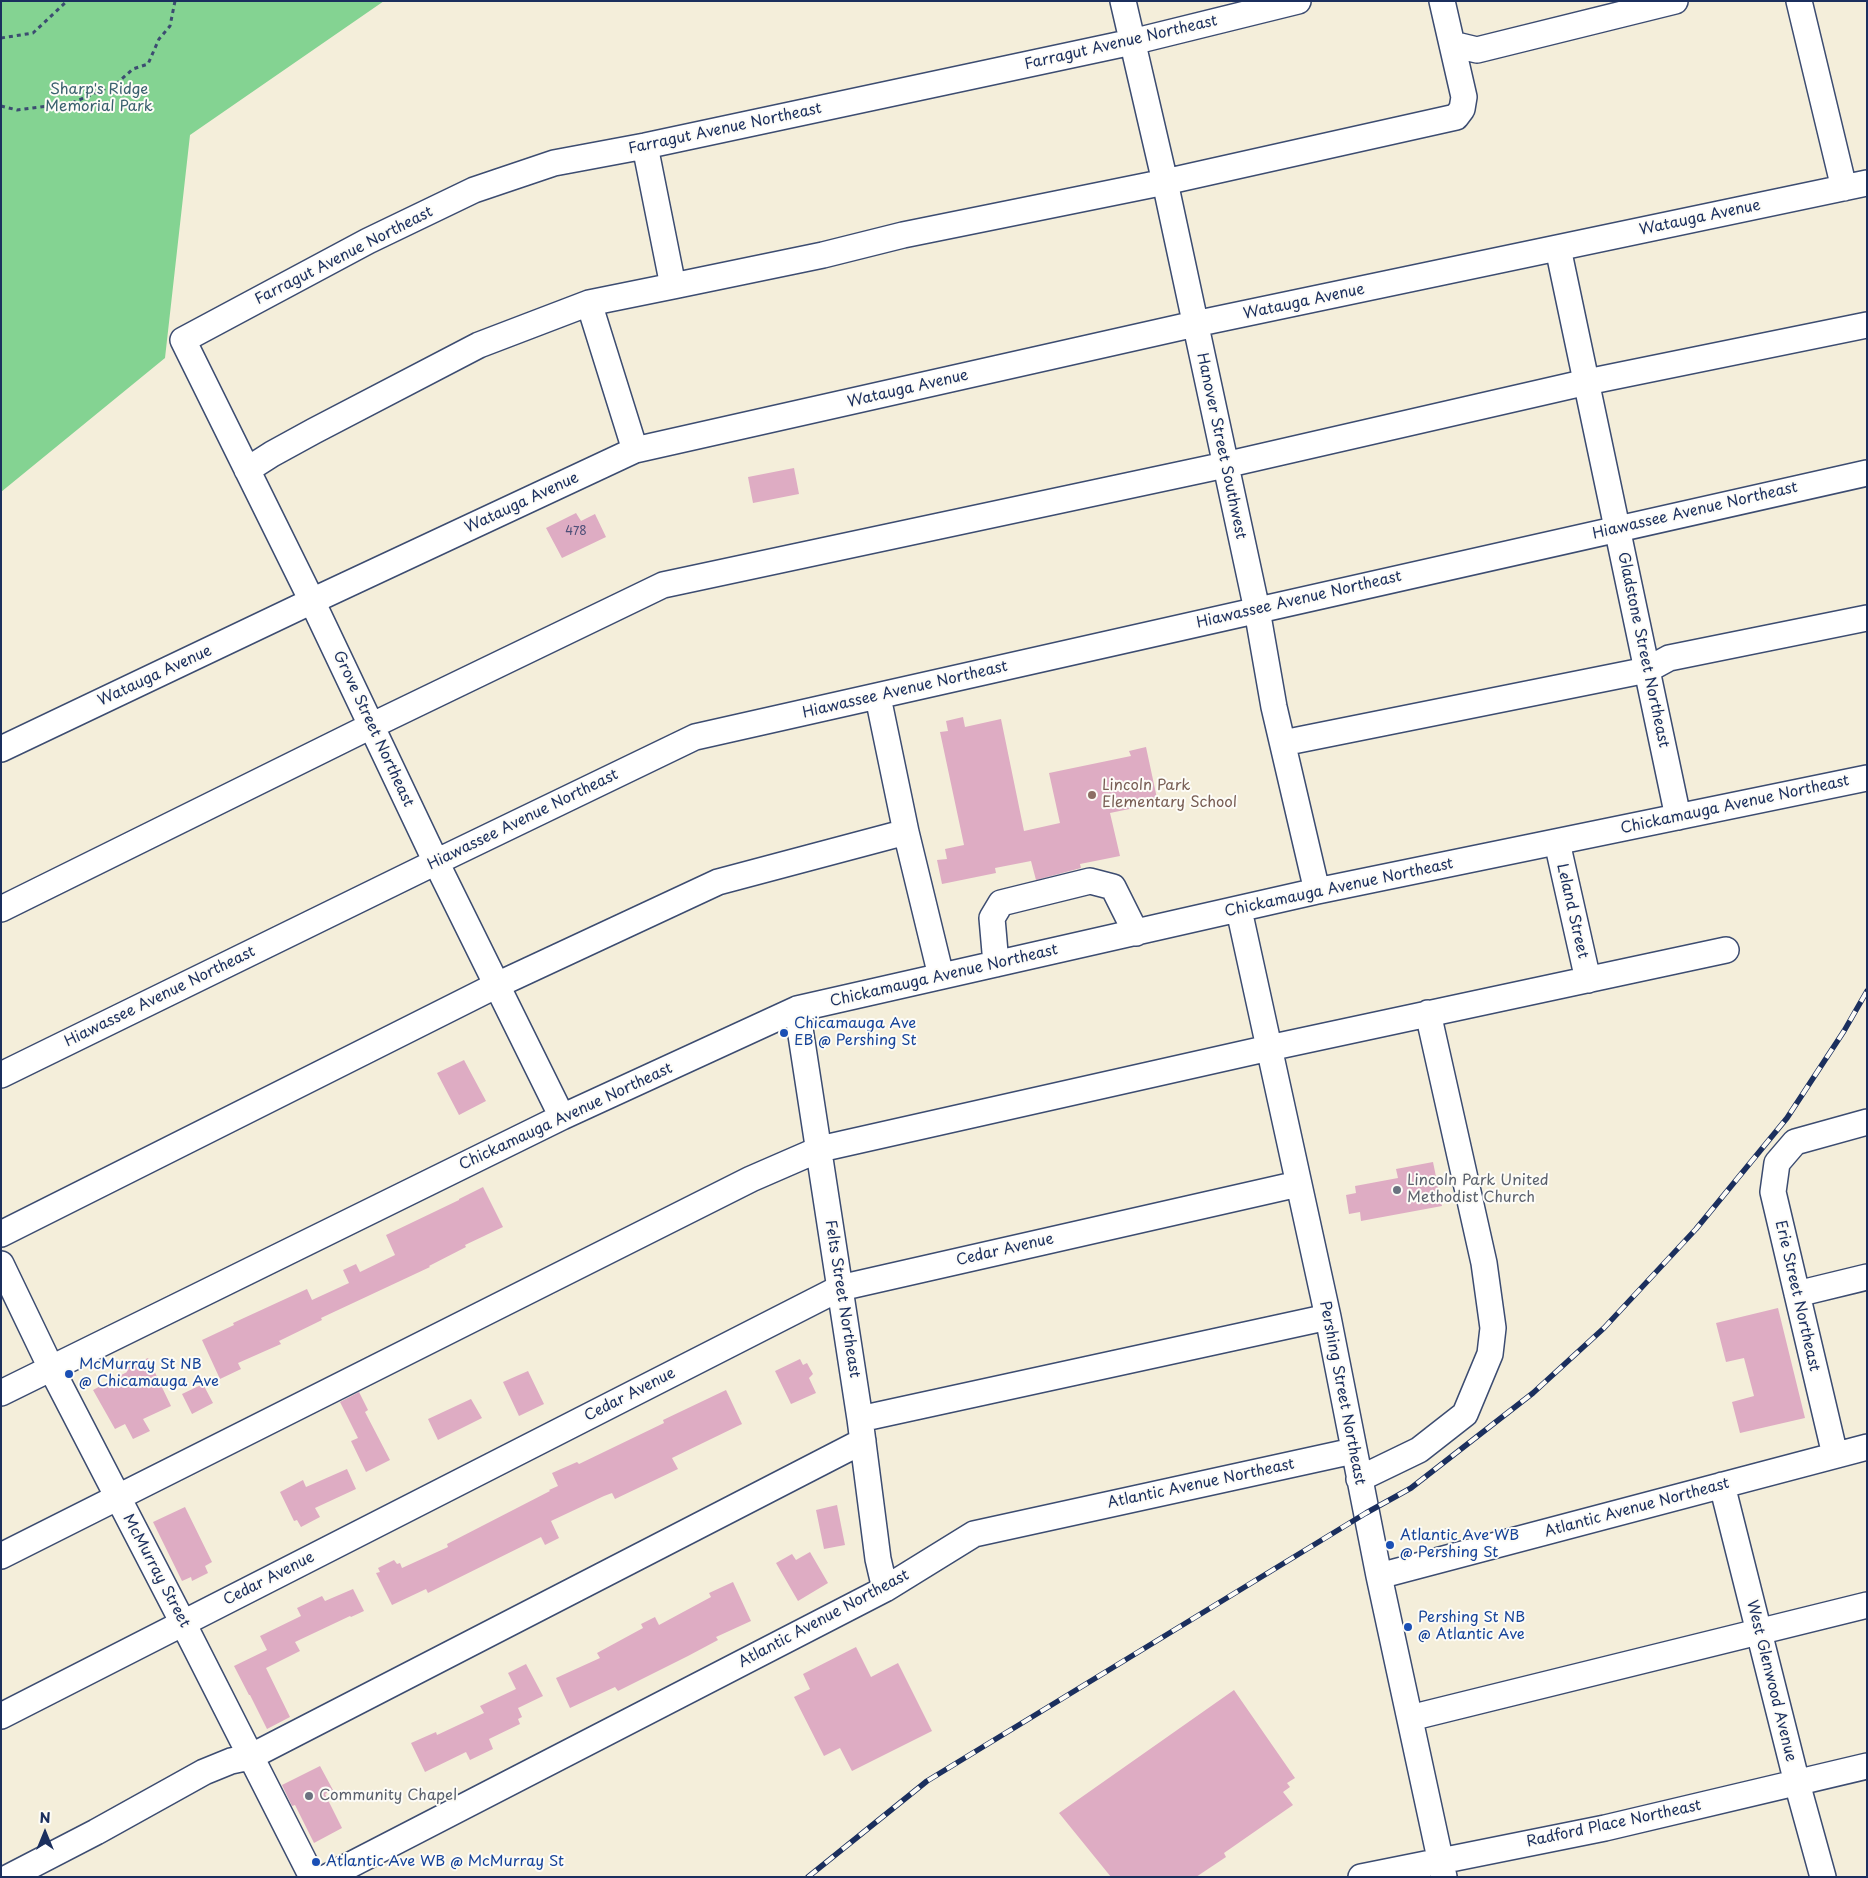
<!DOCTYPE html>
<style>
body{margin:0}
#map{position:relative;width:1868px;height:1878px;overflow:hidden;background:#f4eeda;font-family:"Playpen Sans",sans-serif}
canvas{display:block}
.frame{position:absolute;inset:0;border:2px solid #1b2f5e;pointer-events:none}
.north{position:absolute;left:20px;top:1808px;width:50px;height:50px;-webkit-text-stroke:4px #fdfcf7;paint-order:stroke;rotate:0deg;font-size:14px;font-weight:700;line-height:20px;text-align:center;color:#1b2f5e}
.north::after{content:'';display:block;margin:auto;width:18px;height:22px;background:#1b2f5e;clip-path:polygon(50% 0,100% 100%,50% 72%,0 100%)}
</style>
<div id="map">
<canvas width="1868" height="1878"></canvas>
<div class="frame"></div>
<div class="north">N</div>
</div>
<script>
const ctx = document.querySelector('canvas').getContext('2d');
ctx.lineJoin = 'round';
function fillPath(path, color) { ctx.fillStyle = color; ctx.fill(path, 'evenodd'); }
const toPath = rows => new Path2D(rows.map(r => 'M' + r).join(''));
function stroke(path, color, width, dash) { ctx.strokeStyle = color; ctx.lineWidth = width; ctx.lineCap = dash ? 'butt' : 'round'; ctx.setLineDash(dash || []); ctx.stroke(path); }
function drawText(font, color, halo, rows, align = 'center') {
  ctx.font = font + ' "Playpen Sans",sans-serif'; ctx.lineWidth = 4; ctx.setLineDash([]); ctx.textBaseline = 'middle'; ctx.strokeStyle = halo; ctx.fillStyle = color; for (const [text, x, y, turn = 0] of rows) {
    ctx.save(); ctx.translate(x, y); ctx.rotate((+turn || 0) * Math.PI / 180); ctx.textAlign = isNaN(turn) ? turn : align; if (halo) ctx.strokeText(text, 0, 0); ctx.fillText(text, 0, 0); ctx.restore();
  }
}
fillPath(toPath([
 [1,1,384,1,190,135,165,358,1,492]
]), '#84d392');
fillPath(toPath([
 [794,468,799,494,753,503,748,477],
 [576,513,581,521,595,514,606,537,562,558,546,528],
 [963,717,965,727,1001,719,1024,831,1060,823,1049,773,1131,756,1129,751,1146,747,1158,803,1110,813,1120,856,1080,864,1081,868,1036,880,1031,861,995,868,996,873,942,884,937,860,947,859,945,849,964,845,940,732,948,731,946,721],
 [464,1060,486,1101,459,1115,437,1073],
 [1433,1162,1442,1206,1361,1221,1360,1212,1349,1214,1346,1195,1356,1193,1355,1186,1398,1178,1396,1169],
 [483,1187,503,1227,465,1245,466,1247,429,1266,430,1267,321,1318,322,1320,279,1341,281,1344,238,1363,241,1369,220,1379,202,1340,234,1325,233,1323,307,1289,312,1300,349,1283,343,1270,356,1264,360,1272,395,1255,386,1235,459,1200,459,1199],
 [1778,1308,1805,1418,1740,1433,1732,1402,1754,1396,1744,1358,1726,1362,1716,1323],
 [148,1358,171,1406,143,1419,150,1431,133,1439,125,1424,115,1429,93,1390,127,1372,126,1368],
 [800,1359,803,1365,807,1363,813,1374,809,1378,816,1393,791,1404,775,1371],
 [528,1371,544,1404,519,1416,503,1382],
 [203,1384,213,1403,192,1414,182,1394],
 [726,1390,742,1424,672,1458,678,1469,615,1499,612,1493,604,1496,551,1521,559,1538,545,1545,541,1537,428,1593,426,1589,392,1605,376,1573,380,1572,378,1568,394,1560,397,1564,400,1563,402,1568,448,1547,447,1544,550,1491,549,1490,558,1486,552,1473,577,1462,579,1464,664,1423,663,1420],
 [359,1392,368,1410,365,1412,390,1460,366,1472,351,1441,358,1438,340,1402],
 [471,1399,482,1418,438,1440,428,1419],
 [347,1469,356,1489,315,1508,320,1517,301,1527,297,1520,294,1521,280,1492,303,1480,306,1487],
 [837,1505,845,1545,824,1549,816,1510],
 [185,1507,212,1562,205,1566,208,1573,192,1581,191,1577,182,1581,153,1522],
 [810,1552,828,1583,798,1601,776,1563,792,1554,796,1560],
 [733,1582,751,1621,716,1637,718,1640,688,1656,618,1691,615,1687,570,1708,556,1678,600,1658,597,1653,643,1628,641,1624,655,1617,659,1625,711,1597,709,1593],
 [353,1589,364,1611,351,1617,350,1616,295,1642,300,1651,266,1668,290,1717,267,1729,250,1695,249,1695,234,1666,267,1650,260,1636,301,1616,297,1608,322,1596,325,1601],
 [856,1647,871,1677,898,1663,932,1731,852,1771,840,1748,824,1756,794,1697,810,1689,803,1674],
 [526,1664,543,1696,518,1708,522,1717,518,1719,520,1724,489,1739,493,1749,470,1760,466,1752,425,1772,411,1743,436,1732,437,1735,484,1713,480,1706,516,1689,508,1673],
 [1234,1690,1295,1778,1287,1783,1290,1787,1283,1792,1293,1805,1224,1853,1226,1857,1196,1877,1111,1877,1059,1813],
 [320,1766,333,1790,325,1794,342,1828,314,1843,295,1805,292,1806,282,1785]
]), '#deacc3');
const minor = toPath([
 [1123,1,1165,182,1257,610,1274,707,1317,891],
 [1799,1,1844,188],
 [1452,44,1477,50,1675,1],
 [645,146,673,286,823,255,903,235,1165,182,1456,117,1462,109,1464,97,1442,1],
 [1558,248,1678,817],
 [589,303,635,450],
 [247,470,272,454,314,431,479,345,589,303,673,286],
 [878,697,906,832,941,976],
 [1283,743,1647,670,1669,658,1867,618],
 [1,749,312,601,635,450,1195,324,1867,183],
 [1557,842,1588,980],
 [1,909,371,726,663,585,1225,465,1587,382,1867,325],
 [1239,910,1328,1317,1379,1576,1444,1877],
 [996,964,992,918,1001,903,1090,881,1113,887,1136,933],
 [797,1009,860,1419,878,1559,885,1589],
 [1,1075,436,862,695,737,1867,473],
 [562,1117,436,862,312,601,183,340,368,241,474,190,554,163,645,146,1132,42,1298,1],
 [1,1234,497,985,718,882,906,832],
 [1,1264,51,1368,183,1623,312,1877],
 [1797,1294,1867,1277],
 [1,1393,562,1117,797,1009,1317,891,1867,778],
 [860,1419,1328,1317],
 [1835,1455,1773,1192,1777,1163,1795,1142,1867,1122],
 [1359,1479,1419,1450,1465,1414,1490,1354,1493,1328,1484,1263,1428,1013],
 [1722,1485,1797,1783,1823,1877],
 [1,1556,751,1179,820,1149,1269,1048,1726,950],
 [1379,1576,1867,1447],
 [1,1716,840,1288,1298,1184],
 [1410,1718,1867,1605],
 [9,1877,96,1832,204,1772,231,1761,250,1757,863,1441],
 [327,1877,885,1589,974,1534,1353,1451],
 [1361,1877,1605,1828,1867,1766]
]);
stroke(minor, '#3c4c71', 28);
stroke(toPath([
 [1,38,33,33,67,1],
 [1,106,17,110,72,103,116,84,133,69,148,64,159,39,170,26,175,1]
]), '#3c4c71', 3, [4, 4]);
stroke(minor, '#fff', 25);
const rail = toPath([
 [808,1877,927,1781,1366,1513,1411,1488,1533,1393,1604,1328,1696,1229,1787,1118,1844,1031,1867,991]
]);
stroke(rail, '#1b2f5e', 5.5);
stroke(rail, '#fdfcf7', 4, [11]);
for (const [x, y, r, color] of [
 [1092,795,5,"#8d6e63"],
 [784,1033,5,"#1a4fb4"],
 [1397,1190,5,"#6b7280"],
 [69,1374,5,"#1a4fb4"],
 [1390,1545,5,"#1a4fb4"],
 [1408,1627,5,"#1a4fb4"],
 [309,1796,5,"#6b7280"],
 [316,1862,5,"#1a4fb4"]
]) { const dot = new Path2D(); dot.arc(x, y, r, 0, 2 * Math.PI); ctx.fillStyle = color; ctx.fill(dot); stroke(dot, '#fdfcf7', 2); }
drawText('12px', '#4c4e77', null, [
 ["478",576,532]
]);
drawText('15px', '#1b2f5e', '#fdfcf7', [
 ["Farragut Avenue Northeast",1121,43,-13],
 ["Farragut Avenue Northeast",725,129,-12],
 ["Watauga Avenue",1700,218,-12],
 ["Farragut Avenue Northeast",344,256,-27],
 ["Watauga Avenue",1304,302,-12],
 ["Watauga Avenue",908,389,-13],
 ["Hanover Street Southwest",1221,446,78],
 ["Watauga Avenue",522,503,-25],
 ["Hiawassee Avenue Northeast",1695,511,-13],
 ["Hiawassee Avenue Northeast",1299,600,-13],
 ["Gladstone Street Northeast",1643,650,78],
 ["Watauga Avenue",155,676,-25],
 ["Hiawassee Avenue Northeast",905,690,-13],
 ["Grove Street Northeast",373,729,65],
 ["Chickamauga Avenue Northeast",1735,805,-12],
 ["Hiawassee Avenue Northeast",523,820,-26],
 ["Chickamauga Avenue Northeast",1339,888,-12],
 ["Leland Street",1572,911,77],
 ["Chickamauga Avenue Northeast",944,976,-13],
 ["Hiawassee Avenue Northeast",160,997,-26],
 ["Chickamauga Avenue Northeast",566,1117,-25],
 ["Cedar Avenue",1005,1250,-13],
 ["Erie Street Northeast",1797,1296,77],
 ["Felts Street Northeast",842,1299,81],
 ["Pershing Street Northeast",1342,1393,79],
 ["Cedar Avenue",630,1395,-27],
 ["Atlantic Avenue Northeast",1201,1484,-12],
 ["Atlantic Avenue Northeast",1637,1508,-15],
 ["McMurray Street",156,1571,62],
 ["Cedar Avenue",269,1579,-27],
 ["Atlantic Avenue Northeast",824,1619,-28],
 ["West Glenwood Avenue",1771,1681,76],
 ["Radford Place Northeast",1614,1824,-12]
]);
drawText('15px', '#3a606e', '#fdfcf7', [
 ["Sharp's Ridge",99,90],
 ["Memorial Park",99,107]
]);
drawText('15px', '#785e54', '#fdfcf7', [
 ["Lincoln Park",1102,786],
 ["Elementary School",1102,803]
], 'left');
drawText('15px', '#164399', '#fdfcf7', [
 ["Chicamauga Ave",794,1024],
 ["EB @ Pershing St",794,1041],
 ["McMurray St NB",79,1365],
 ["@ Chicamauga Ave",79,1382],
 ["Atlantic Ave WB",1400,1536],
 ["@ Pershing St",1400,1553],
 ["Pershing St NB",1418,1618],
 ["@ Atlantic Ave",1418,1635],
 ["Atlantic Ave WB @ McMurray St",326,1862]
], 'left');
drawText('15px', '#5b616d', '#fdfcf7', [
 ["Lincoln Park United",1407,1181],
 ["Methodist Church",1407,1198],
 ["Community Chapel",319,1796]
], 'left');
</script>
